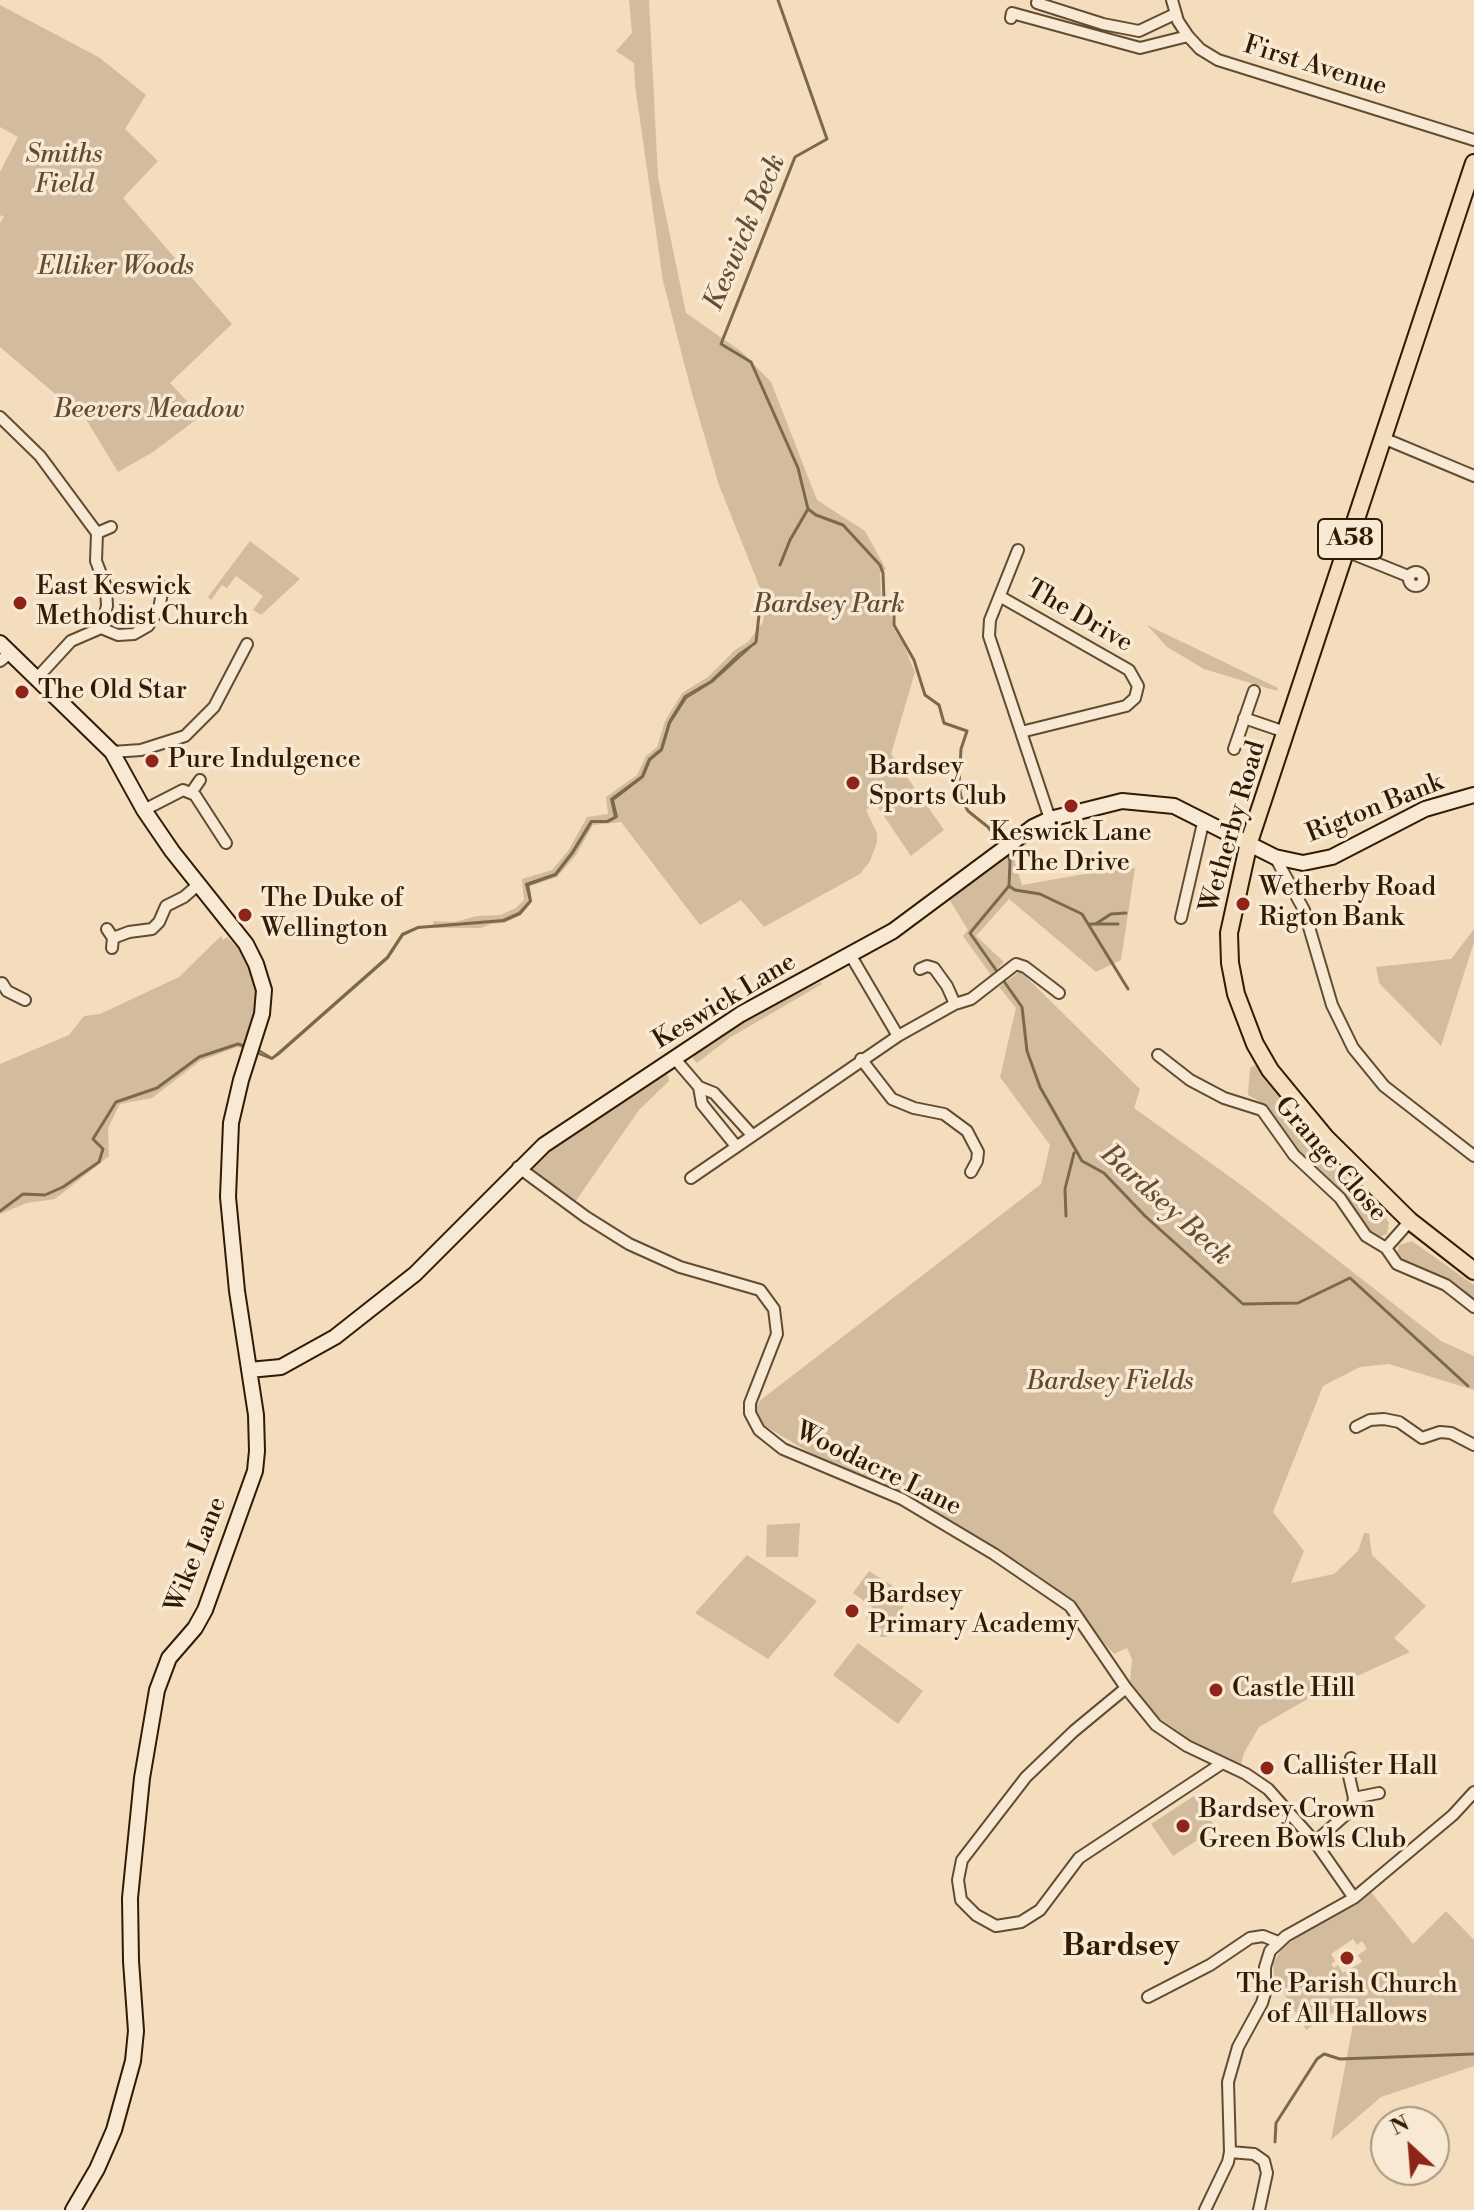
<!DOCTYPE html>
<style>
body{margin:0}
#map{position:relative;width:1474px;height:2210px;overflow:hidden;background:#f4ddbd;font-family:"Libre Bodoni",serif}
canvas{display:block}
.north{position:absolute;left:1370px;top:2106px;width:80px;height:80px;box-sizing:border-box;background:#f8e9d4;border:2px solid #a89780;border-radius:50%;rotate:334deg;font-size:22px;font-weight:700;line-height:32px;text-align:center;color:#311b02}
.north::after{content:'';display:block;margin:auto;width:28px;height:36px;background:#8f2418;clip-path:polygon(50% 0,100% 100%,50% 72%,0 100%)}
</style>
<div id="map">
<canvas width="1474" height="2210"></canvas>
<div class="north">N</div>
</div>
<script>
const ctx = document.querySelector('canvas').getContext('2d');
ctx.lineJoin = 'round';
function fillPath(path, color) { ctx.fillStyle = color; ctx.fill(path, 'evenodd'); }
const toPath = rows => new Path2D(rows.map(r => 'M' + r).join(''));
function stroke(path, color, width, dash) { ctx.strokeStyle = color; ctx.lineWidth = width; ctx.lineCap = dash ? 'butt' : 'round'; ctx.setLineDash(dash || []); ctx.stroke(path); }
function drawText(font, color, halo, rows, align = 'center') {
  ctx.font = font + ' "Libre Bodoni",serif'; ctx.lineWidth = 7; ctx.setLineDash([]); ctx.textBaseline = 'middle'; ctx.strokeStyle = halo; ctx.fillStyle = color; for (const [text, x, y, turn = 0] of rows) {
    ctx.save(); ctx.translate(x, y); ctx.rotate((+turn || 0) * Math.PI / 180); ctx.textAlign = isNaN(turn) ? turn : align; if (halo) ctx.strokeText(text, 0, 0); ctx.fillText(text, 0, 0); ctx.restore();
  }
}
fillPath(toPath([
 [629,0,649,0,658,177,686,313,742,352,771,382,817,500,865,531,886,569,880,573,881,598,892,618,892,626,904,646,915,672,891,754,944,830,911,856,875,803,866,810,877,833,877,842,870,861,860,874,764,927,741,900,700,925,621,822,593,825,576,855,557,877,530,886,532,902,521,915,504,923,491,924,481,928,434,928,433,921,454,922,477,916,500,915,516,908,524,900,522,879,552,870,568,851,587,817,608,814,606,797,637,775,646,756,657,747,665,721,682,693,708,677,735,650,748,642,763,622,766,603,719,485,691,390,663,281,635,85,634,63,616,51,632,33],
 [0,5,100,58,146,95,125,129,158,161,123,198,232,324,170,383,201,416,153,452,118,472,87,421,0,347,0,223,4,217,0,215,0,172,18,137,0,127],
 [250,541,300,579,261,615,253,610,263,596,236,576,227,588,222,585,211,600,208,597],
 [1147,625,1278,688,1277,691,1204,669,1167,647],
 [1011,850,1022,885,1096,872,1135,868,1121,960,1096,972,1009,899,976,936,1004,962,991,975,963,936,968,930,949,899],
 [1474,929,1474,942,1441,1046,1379,983,1376,967,1451,959],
 [221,936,223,940,227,937,248,959,257,984,255,1023,243,1049,237,1047,200,1061,152,1098,120,1104,108,1128,109,1156,55,1199,27,1203,0,1214,0,1064,69,1035,84,1016,100,1014,179,977],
 [1019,972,1022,973,1140,1089,1134,1108,1244,1187,1441,1341,1474,1356,1474,1390,1389,1364,1360,1367,1323,1386,1273,1512,1304,1551,1291,1583,1334,1574,1358,1551,1364,1533,1369,1533,1372,1555,1426,1606,1394,1638,1410,1652,1311,1697,1259,1727,1244,1753,1241,1765,1194,1744,1153,1713,1130,1682,1132,1659,1127,1648,1114,1654,1095,1633,1071,1599,927,1505,817,1457,765,1426,756,1414,755,1407,762,1399,1041,1184,1050,1145,1000,1077,1016,1008,999,987],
 [821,982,822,984,731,1037,697,1063,693,1059,694,1053,699,1049,752,1015],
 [1257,1064,1319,1152,1385,1216,1389,1223,1387,1234,1376,1238,1371,1234,1340,1192,1293,1149,1264,1104,1248,1095,1250,1068],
 [664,1073,668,1075,669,1081,639,1110,575,1202,533,1170,532,1166,548,1149],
 [1412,1241,1474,1285,1474,1299,1451,1282,1396,1258,1399,1245],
 [800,1523,798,1557,766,1557,767,1525],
 [747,1555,817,1601,768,1659,695,1613],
 [869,1571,909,1596,887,1637,880,1637,874,1624,866,1619,872,1607,853,1593],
 [858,1643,923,1691,898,1724,833,1675],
 [1194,1796,1216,1828,1173,1856,1151,1824],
 [1371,1892,1413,1944,1446,1911,1474,1940,1474,2066,1381,2097,1331,2140,1356,2009,1351,2001,1306,2030,1279,1985,1274,1975,1273,1963,1283,1947,1297,1937,1354,1906],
 [1353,1939,1357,1945,1362,1941,1367,1949,1358,1955,1362,1962,1343,1973,1338,1965,1334,1968,1331,1964,1335,1961,1331,1954]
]), '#d3bc9d');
const water = toPath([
 [756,642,712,682,686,698,670,723,662,750,650,760,643,777,613,800,617,817,608,822,592,822,573,853,556,875,528,885,531,901,520,914,504,921,418,928,403,935,388,958,279,1054,272,1059,257,1053,257,1049,272,1058,278,1053,387,957,402,934,418,927,503,920,519,913,530,901,526,884,555,874,572,852,591,821,607,821,615,817,611,799,642,776,649,759,661,749,669,722,685,696,711,681,739,654,756,642]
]);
fillPath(water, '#b29b7d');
stroke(water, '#7e684c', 2);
stroke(toPath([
 [778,0,827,139,795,157,721,344,751,362,798,468,808,509,790,540,780,565],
 [808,509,816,515,843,525,880,565,883,573,884,600,894,613,894,625,914,660,925,695,939,705,944,723,967,731,961,749,959,785,961,797,968,811,988,827,1002,845],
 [754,644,756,642,760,606],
 [1007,851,1010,861,1009,886,970,933,1022,1007,1027,1051,1040,1087,1082,1161,1104,1173,1145,1216,1243,1304,1298,1303,1350,1278,1468,1386],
 [1009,886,1015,890,1040,894,1082,914,1128,989],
 [1097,923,1111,914,1126,913],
 [1090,924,1118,924],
 [0,1211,23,1194,45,1195,63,1187,99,1162,103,1149,93,1139,116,1102,157,1088,199,1057,238,1044,244,1046],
 [1066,1216,1065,1189,1074,1153],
 [1275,2142,1276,2123,1317,2059,1324,2054,1340,2059,1474,2054]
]), '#7e684c', 3);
const street = toPath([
 [1038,0,1037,3,1103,24,1139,31,1175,14],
 [1172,0,1178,21,1188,36,1200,49,1218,60,1474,140],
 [1011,18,1012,13,1140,48,1188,36],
 [0,417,40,456,97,533,96,561,106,587,107,606,101,628,71,641,37,678],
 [1383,438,1474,476],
 [97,533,111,527],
 [1018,550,990,620,989,636,1050,819],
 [1346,551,1408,576],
 '1409 579a7 7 0 1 1 14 0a7 7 0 1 1-14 0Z',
 [1001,597,1129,670,1138,686,1135,698,1126,706,1021,732],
 [101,628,118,635,134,634,148,626,159,609,163,587],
 [0,661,10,653],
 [1244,718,1285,732],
 [1234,749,1254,691],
 [112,752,141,750,185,736,214,707,247,644],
 [191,793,200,780],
 [144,810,183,790,195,795,226,843],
 [1275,857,1304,910,1332,1005,1353,1048,1384,1086,1474,1156],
 [1181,918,1204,819],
 [107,929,113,938,112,948],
 [113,938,129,932,152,929,159,922,166,906,184,897,199,884],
 [920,969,927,966,934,968,947,986,955,1004],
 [2,983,7,991,25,1000],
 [898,1036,955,1004,971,999,1016,964,1025,967,1059,993],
 [1158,1055,1190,1080,1224,1098,1262,1110,1294,1155,1340,1198,1366,1236,1386,1248,1397,1264,1446,1285,1474,1307],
 [675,1059,699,1087,714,1093,752,1135],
 [861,1059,892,1099,914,1108,944,1114,967,1131,978,1152,977,1161,971,1172],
 [699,1087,702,1104,736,1146],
 [518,1167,586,1217,629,1244,680,1267,760,1290,774,1309,777,1334,750,1403,750,1413,759,1430,783,1449,902,1499,994,1554,1070,1606,1126,1688,1156,1725,1187,1746,1246,1774,1268,1789,1315,1842,1354,1898],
 [691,1178,898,1036,851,956],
 [1386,1248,1410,1221],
 [1356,1427,1370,1420,1384,1419,1399,1422,1422,1438,1440,1432,1451,1433,1474,1445],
 [1126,1688,1074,1731,1026,1777,962,1860,958,1880,961,1900,976,1915,996,1926,1021,1922,1040,1910,1079,1858,1221,1764],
 [1354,1798,1379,1793],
 [1315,1842,1352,1809,1354,1798,1349,1776,1351,1758],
 [1148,1997,1210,1965,1250,1938,1263,1936,1278,1942],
 [1230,2152,1254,2154,1264,2161,1267,2173,1259,2210],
 [1205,2210,1228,2162,1230,2152,1228,2082,1238,2047,1262,2003,1265,1993,1265,1967,1270,1951,1286,1936,1354,1898,1453,1815,1474,1792]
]);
const secondary = toPath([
 [0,643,112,752,144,810,172,851,246,944,256,964,264,990,262,1014,241,1080,231,1123,228,1197,237,1291,256,1415,257,1451,255,1471,205,1610,195,1628,169,1658,157,1690,142,1778,130,1898,131,1961,136,2031,133,2061,114,2130,97,2169,73,2210],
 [249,1370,281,1367,335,1337,415,1274,544,1145,741,1014,893,931,1033,827,1050,819,1122,801,1174,806,1275,857,1303,863,1332,857,1425,809,1474,795]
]);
const primary = toPath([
 [1474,163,1249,842,1229,933,1230,963,1236,994,1255,1044,1270,1070,1326,1138,1410,1221,1474,1271]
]);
stroke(street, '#624c31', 14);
stroke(secondary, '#311b02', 18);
stroke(primary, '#311b02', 20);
stroke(street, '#f8e9d4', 10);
stroke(secondary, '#f8e9d4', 14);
stroke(primary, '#f4ddbd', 16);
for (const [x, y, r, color] of [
 [20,603,8,"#8f2418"],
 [22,692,8,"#8f2418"],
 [152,761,8,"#8f2418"],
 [853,783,8,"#8f2418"],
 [1071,806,8,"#8f2418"],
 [1243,904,8,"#8f2418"],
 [245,915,8,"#8f2418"],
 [852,1611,8,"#8f2418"],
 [1216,1690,8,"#8f2418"],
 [1267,1768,8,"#8f2418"],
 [1183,1826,8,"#8f2418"],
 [1347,1958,8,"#8f2418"]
]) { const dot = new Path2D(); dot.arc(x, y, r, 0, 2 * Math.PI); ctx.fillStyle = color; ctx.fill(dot); stroke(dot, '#f8e9d4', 3); }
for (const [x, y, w] of [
 [1350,539,64]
]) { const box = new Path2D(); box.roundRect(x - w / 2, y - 20, w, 40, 6); ctx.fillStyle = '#f8e9d4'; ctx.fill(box); stroke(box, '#311b02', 2); }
drawText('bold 24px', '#311b02', null, [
 ["A58",1350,539]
]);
drawText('26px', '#311b02', '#f8e9d4', [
 ["First Avenue",1315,67,17],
 ["The Drive",1079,617,30],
 ["Rigton Bank",1375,809,-22],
 ["Wetherby Road",1234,827,-74],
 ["Keswick Lane",725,1002,-31],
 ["Grange Close",1330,1160,49],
 ["Woodacre Lane",878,1470,26],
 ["Wike Lane",197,1555,-68]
]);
drawText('italic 26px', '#624b30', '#f8e9d4', [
 ["Smiths",64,156],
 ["Field",64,186],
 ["Elliker Woods",116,268],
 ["Beevers Meadow",149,411],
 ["Bardsey Park",829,606],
 ["Bardsey Fields",1110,1383]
]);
drawText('26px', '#311b02', '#f8e9d4', [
 ["East Keswick",36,588],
 ["Methodist Church",36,618],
 ["The Old Star",38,692],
 ["Pure Indulgence",168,761],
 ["Bardsey",869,768],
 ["Sports Club",869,798],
 ["Keswick Lane",1071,834,"center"],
 ["The Drive",1071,864,"center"],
 ["Wetherby Road",1259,889],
 ["Rigton Bank",1259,919],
 ["The Duke of",261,900],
 ["Wellington",261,930],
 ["Bardsey",868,1596],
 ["Primary Academy",868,1626],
 ["Castle Hill",1232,1690],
 ["Callister Hall",1283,1768],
 ["Bardsey Crown",1199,1811],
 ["Green Bowls Club",1199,1841],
 ["The Parish Church",1347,1986,"center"],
 ["of All Hallows",1347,2016,"center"]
], 'left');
drawText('italic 28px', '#654e33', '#f8e9d4', [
 ["Keswick Beck",746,233,-67],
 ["Bardsey Beck",1165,1206,42]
]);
drawText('bold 30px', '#311b02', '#f8e9d4', [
 ["Bardsey",1121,1948]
]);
</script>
